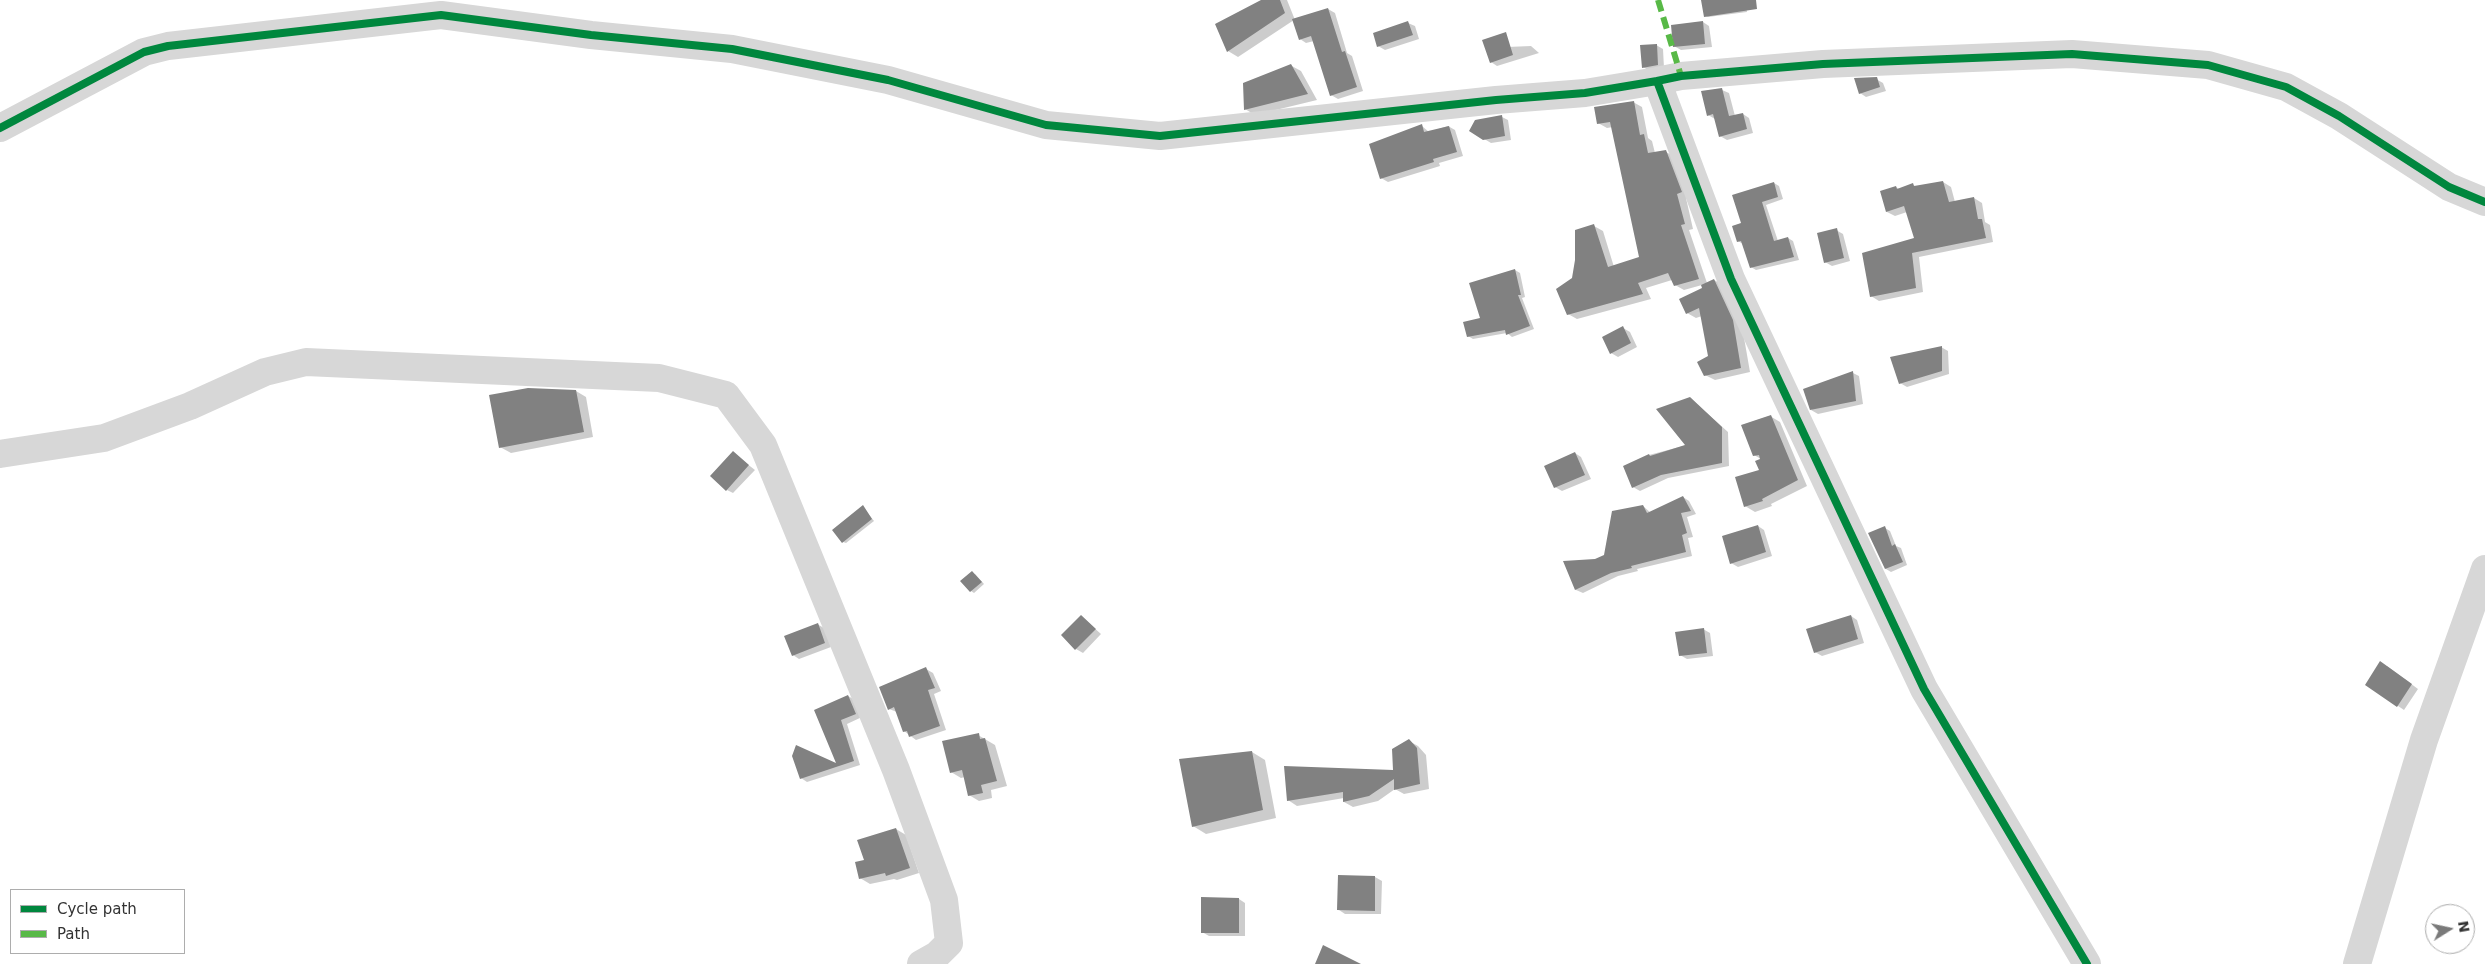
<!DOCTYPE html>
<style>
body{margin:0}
#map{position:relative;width:2485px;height:964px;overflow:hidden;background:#fff;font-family:"DejaVu Sans",sans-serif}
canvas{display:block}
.legend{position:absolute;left:10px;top:889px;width:175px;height:65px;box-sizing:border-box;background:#fff;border:1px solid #adadad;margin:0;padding:6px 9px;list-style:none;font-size:15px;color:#333}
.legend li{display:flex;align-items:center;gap:10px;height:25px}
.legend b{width:25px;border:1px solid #adadad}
.north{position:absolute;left:2425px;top:904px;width:50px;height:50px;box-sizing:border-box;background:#fff;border:1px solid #adadad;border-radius:50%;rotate:80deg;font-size:14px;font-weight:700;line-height:20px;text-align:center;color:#333}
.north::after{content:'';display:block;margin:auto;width:18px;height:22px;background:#7a7a7a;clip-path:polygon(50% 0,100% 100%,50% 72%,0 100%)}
</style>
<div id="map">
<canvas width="2485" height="964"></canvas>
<ul class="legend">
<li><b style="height:6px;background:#00873e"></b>Cycle path</li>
<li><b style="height:6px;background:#58b947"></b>Path</li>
</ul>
<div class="north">N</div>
</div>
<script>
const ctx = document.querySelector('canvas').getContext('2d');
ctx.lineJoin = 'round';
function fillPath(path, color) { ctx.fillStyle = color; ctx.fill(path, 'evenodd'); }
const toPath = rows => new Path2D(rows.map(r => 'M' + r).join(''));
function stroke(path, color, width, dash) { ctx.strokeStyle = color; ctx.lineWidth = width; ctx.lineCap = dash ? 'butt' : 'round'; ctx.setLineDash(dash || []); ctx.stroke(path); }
fillPath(toPath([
 [1264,0,1287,0,1295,20,1328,9,1335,13,1347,53,1352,56,1363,91,1338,99,1331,95,1314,41,1306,43,1300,39,1294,20,1238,57,1228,51],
 [1703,0,1745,0,1747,12,1708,17,1705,16],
 [1703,22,1709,26,1712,47,1681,50,1674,46],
 [1408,23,1415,26,1419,39,1385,50,1378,46],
 [1656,45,1663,49,1664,68,1650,71,1643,67],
 [1531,46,1539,53,1497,66,1491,62,1507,47],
 [1290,65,1301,71,1317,100,1255,115,1245,109],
 [1876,79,1883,83,1886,91,1866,97,1860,93],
 [1722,90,1729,93,1735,116,1743,114,1749,118,1753,133,1727,140,1720,136,1715,119,1708,115],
 [1633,102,1642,107,1648,138,1652,141,1655,153,1666,152,1675,157,1690,197,1686,198,1693,229,1689,230,1707,283,1714,280,1723,285,1742,326,1750,372,1715,380,1705,375,1709,356,1702,316,1696,318,1687,313,1704,289,1702,285,1684,290,1675,285,1672,280,1646,288,1651,299,1577,319,1568,314,1573,279,1594,226,1603,231,1614,267,1641,258,1613,127,1607,128,1598,123],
 [1502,117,1508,120,1511,140,1491,143,1471,131],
 [1422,126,1429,132,1448,126,1455,130,1463,156,1439,163,1440,166,1388,182,1381,178],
 [1943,182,1951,187,1955,202,1974,198,1982,203,1985,222,1990,225,1993,242,1919,257,1923,292,1879,301,1871,296,1916,239,1907,212,1895,216,1887,212,1896,187,1899,189,1913,185,1917,187],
 [1774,183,1779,186,1783,199,1766,205,1778,241,1788,238,1793,241,1799,260,1756,270,1751,267,1743,244,1738,241,1743,224],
 [1836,230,1843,234,1850,261,1832,266,1825,262],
 [1515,270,1520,273,1525,297,1522,298,1534,329,1512,337,1507,333,1473,339,1468,336],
 [1623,328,1630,332,1637,347,1618,357,1611,353],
 [1941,347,1948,351,1949,374,1907,387,1900,383],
 [1853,373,1859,376,1863,404,1818,414,1811,410],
 [576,391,586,397,593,437,511,453,500,447],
 [1690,398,1728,432,1729,466,1668,478,1640,491,1633,487,1649,455,1687,445],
 [1770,416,1780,422,1807,486,1771,504,1772,506,1755,512,1745,506,1760,470,1761,459,1754,455],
 [733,453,755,470,733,493,727,490],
 [1575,453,1581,457,1591,479,1562,491,1555,487],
 [1683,497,1689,501,1696,514,1687,517,1693,537,1688,538,1692,556,1637,569,1638,571,1618,576,1583,593,1576,590,1565,562,1595,560,1605,556,1643,506,1651,513],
 [863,507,874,521,846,543,843,542],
 [1758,526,1764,530,1772,556,1738,567,1731,563],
 [1885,528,1890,531,1896,546,1901,548,1907,565,1891,572,1886,569],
 [975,574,984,584,974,593,971,591],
 [1851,616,1857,620,1864,643,1822,656,1815,652],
 [1082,617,1101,634,1083,653,1076,649],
 [817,624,824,628,831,647,799,659,793,655],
 [1703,629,1710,633,1713,656,1687,659,1680,655],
 [2387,666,2418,689,2404,710,2367,685],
 [926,669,933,673,941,691,934,694,946,730,916,740,904,731,897,712,889,709],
 [848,696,855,700,862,717,847,724,860,765,807,782,801,778,838,765,815,711],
 [978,735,995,745,1007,786,991,790,992,798,979,801,969,795,965,777,961,778,951,772],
 [1409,741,1418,746,1426,755,1429,789,1404,794,1395,789,1378,801,1353,807,1344,802,1344,798,1297,806,1288,800,1395,772],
 [1252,752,1265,760,1276,818,1206,834,1193,826],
 [896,829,906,835,919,873,897,880,894,879,870,884,860,878,865,861],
 [1339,876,1375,877,1382,881,1381,914,1345,914,1339,910],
 [1239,899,1245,903,1245,936,1209,936,1202,932]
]), '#0003');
fillPath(toPath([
 [1261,0,1280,0,1285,13,1227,52,1215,24],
 [1701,0,1756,0,1757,9,1704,17],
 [1328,8,1342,52,1345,51,1357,87,1330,96,1311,36,1299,40,1292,19],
 [1408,21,1413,35,1377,47,1373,33],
 [1703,21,1705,44,1673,47,1671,25],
 [1506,32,1513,55,1490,63,1482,40],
 [1657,44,1658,65,1642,68,1640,45],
 [1291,64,1308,94,1244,110,1243,83],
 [1877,77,1880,87,1859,94,1854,78],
 [1722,88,1729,116,1743,113,1747,129,1719,137,1713,114,1707,116,1701,91],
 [1634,101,1640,135,1644,134,1648,153,1666,150,1682,192,1677,194,1685,224,1681,225,1699,279,1674,286,1668,273,1638,283,1643,294,1567,315,1556,289,1572,278,1575,260,1575,230,1594,224,1608,267,1639,257,1610,122,1597,124,1594,107],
 [1502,115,1505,136,1483,140,1469,131,1475,120],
 [1422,124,1424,132,1449,126,1457,152,1433,159,1434,162,1380,179,1369,144],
 [1943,181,1949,202,1974,197,1978,219,1982,219,1986,238,1912,253,1916,288,1870,297,1862,253,1914,238,1904,206,1886,212,1880,191,1896,186,1897,189,1913,183,1914,186],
 [1774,182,1778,197,1762,202,1774,241,1788,237,1794,257,1750,268,1741,241,1737,242,1732,226,1741,223,1732,195],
 [1837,228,1844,258,1824,263,1817,233],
 [1515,269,1521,295,1518,295,1530,326,1506,335,1505,330,1467,337,1463,322,1480,318,1469,283],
 [1714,279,1733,320,1741,368,1704,376,1697,362,1708,356,1699,308,1686,314,1679,299,1702,288,1701,285],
 [1623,326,1631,343,1610,354,1602,337],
 [1942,346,1942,371,1899,384,1890,357],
 [1853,371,1856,401,1810,410,1803,389],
 [528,388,576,390,584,432,499,448,489,395],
 [1690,397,1722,427,1722,463,1661,475,1632,488,1623,466,1649,454,1650,456,1685,445,1656,409],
 [1771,415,1798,480,1762,499,1763,501,1744,507,1735,477,1759,470,1755,461,1760,459,1759,455,1753,456,1741,425],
 [733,451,749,465,726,491,710,476],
 [1575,452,1585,475,1554,488,1544,466],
 [1683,496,1691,511,1681,513,1687,533,1682,535,1686,552,1631,566,1632,568,1611,573,1575,590,1563,561,1595,559,1604,555,1612,511,1643,505,1647,513],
 [863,505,872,519,842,543,832,530],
 [1758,525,1766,552,1730,564,1722,536],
 [1885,526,1892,546,1895,544,1903,562,1885,569,1868,533],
 [972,571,982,582,970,592,960,581],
 [1081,615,1096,629,1075,650,1061,635],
 [1851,615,1858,639,1814,653,1806,629],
 [818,623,825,643,792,656,784,636],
 [1704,628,1707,653,1679,656,1675,632],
 [2380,661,2412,684,2397,707,2365,685],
 [926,667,935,688,928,690,940,726,909,737,907,731,903,732,894,707,888,710,879,687],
 [848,695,856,714,841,720,854,761,800,779,792,756,796,745,836,763,814,710],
 [979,733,980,739,985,738,997,781,981,785,983,793,968,796,962,770,950,773,942,741],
 [1409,739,1417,748,1420,784,1394,790,1394,779,1369,796,1343,802,1343,792,1287,801,1284,766,1393,770,1392,749],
 [1252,751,1263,810,1192,827,1179,759],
 [896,828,910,868,886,876,885,873,859,879,855,862,864,860,857,840],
 [1338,875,1375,876,1375,911,1337,910],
 [1201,897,1239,898,1239,933,1201,933],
 [1323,945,1361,964,1315,964]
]), '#818181');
stroke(toPath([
 [0,128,144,52,168,46,441,15,591,35,732,49,888,80,1046,125,1160,136,1496,100,1585,93,1657,81],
 [0,454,104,438,190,406,265,372,306,362,659,378,726,395,763,445,896,770,944,900,949,943,937,955,921,964],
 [2087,964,1924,689,1731,279,1657,81,1681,76,1823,64,2072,54,2208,65,2286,87,2339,116,2449,187,2485,202],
 [2357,964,2424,740,2485,569]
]), '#d7d7d7', 28);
stroke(toPath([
 [1658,0,1681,76]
]), '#58b947', 6, [12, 6]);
stroke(toPath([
 [0,128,144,52,168,46,441,15,591,35,732,49,888,80,1046,125,1160,136,1496,100,1585,93,1657,81],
 [2087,964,1924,689,1731,279,1657,81,1681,76,1823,64,2072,54,2208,65,2286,87,2339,116,2449,187,2485,202]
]), '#00873e', 8);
</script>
